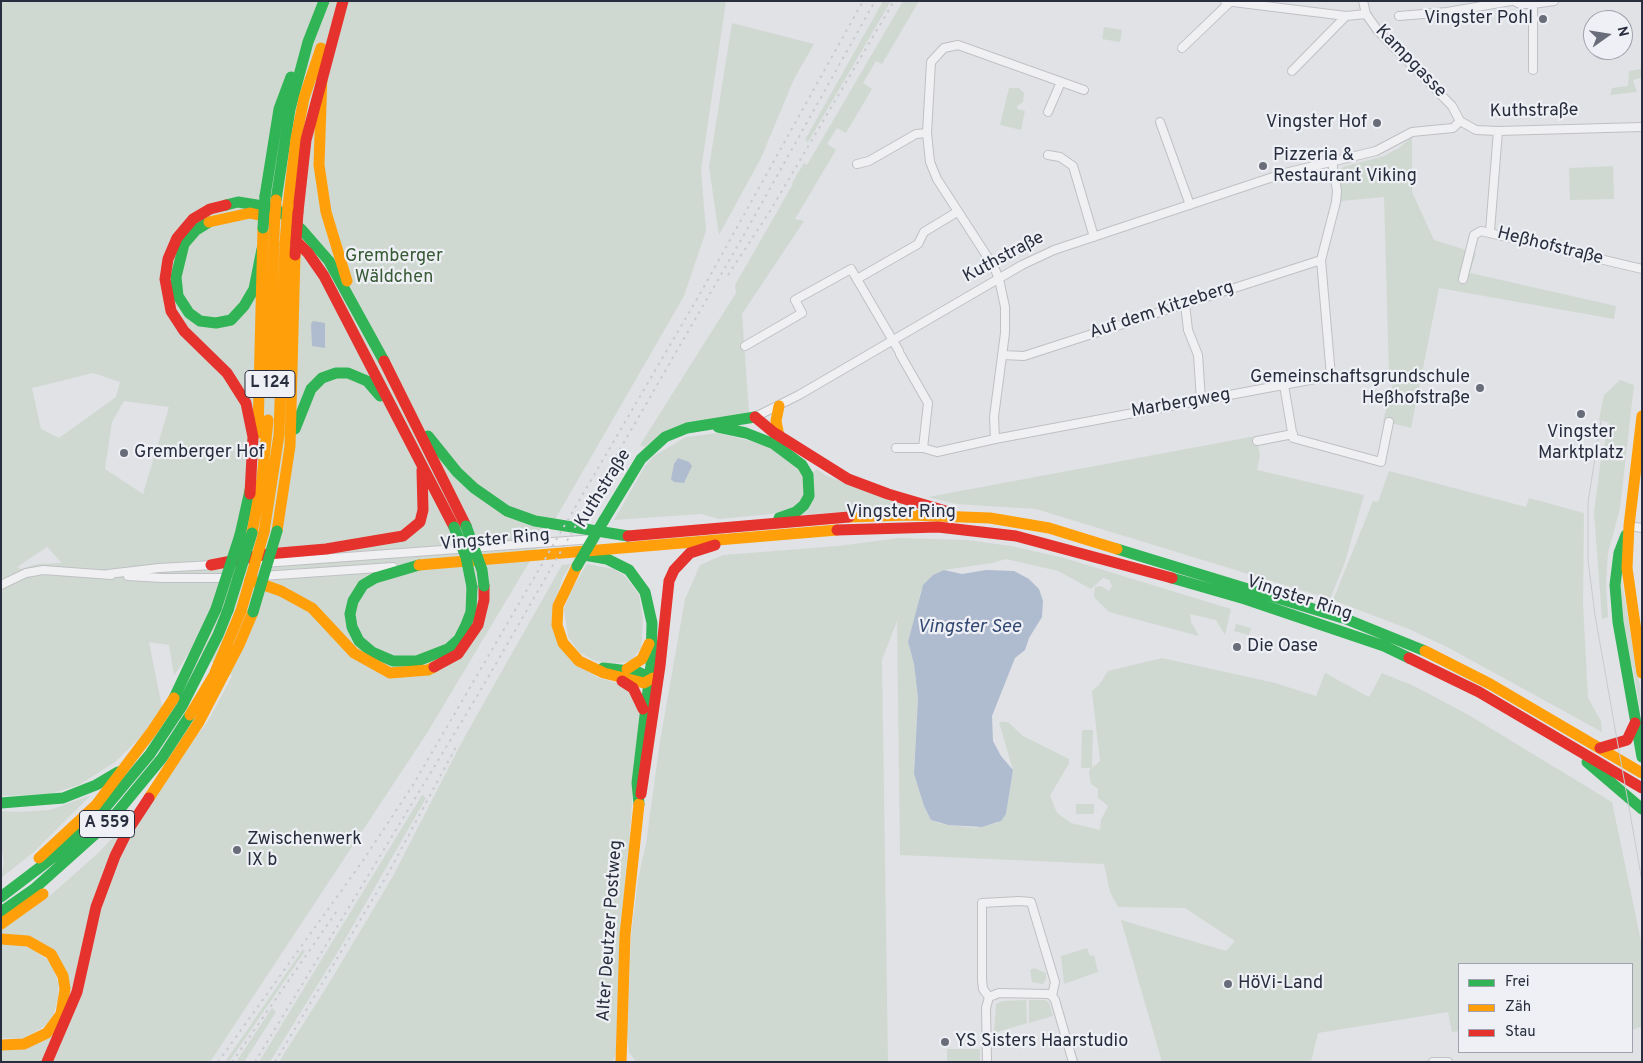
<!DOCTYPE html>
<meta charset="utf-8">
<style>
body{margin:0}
#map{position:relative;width:1643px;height:1063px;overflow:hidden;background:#e0e2e6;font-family:Overpass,sans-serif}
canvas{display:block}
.frame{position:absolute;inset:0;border:2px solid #282e3e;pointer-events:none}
.legend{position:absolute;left:1458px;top:963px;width:175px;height:90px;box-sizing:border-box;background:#eef0f5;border:1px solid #9fa2ac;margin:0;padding:6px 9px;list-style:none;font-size:15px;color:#282e3e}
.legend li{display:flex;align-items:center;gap:10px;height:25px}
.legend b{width:25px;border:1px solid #9fa2ac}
.north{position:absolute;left:1583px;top:10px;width:50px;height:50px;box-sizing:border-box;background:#eef0f5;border:1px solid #9fa2ac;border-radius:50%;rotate:77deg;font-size:14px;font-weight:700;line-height:20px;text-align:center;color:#282e3e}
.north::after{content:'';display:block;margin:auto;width:18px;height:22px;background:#686d79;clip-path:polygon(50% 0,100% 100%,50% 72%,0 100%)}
</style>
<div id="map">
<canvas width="1643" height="1063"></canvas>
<div class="frame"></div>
<ul class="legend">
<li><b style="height:6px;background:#30b455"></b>Frei</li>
<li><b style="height:6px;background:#ff9f0a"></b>Zäh</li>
<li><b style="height:6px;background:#e5322d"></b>Stau</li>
</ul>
<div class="north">N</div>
</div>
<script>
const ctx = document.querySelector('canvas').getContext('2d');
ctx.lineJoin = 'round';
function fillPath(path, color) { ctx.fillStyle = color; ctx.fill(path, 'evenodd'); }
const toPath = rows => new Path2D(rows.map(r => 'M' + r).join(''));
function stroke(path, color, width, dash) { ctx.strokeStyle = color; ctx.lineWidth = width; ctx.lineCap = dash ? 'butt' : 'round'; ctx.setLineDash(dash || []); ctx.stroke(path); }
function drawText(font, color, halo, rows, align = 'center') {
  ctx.font = font + ' Overpass,sans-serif'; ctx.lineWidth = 4.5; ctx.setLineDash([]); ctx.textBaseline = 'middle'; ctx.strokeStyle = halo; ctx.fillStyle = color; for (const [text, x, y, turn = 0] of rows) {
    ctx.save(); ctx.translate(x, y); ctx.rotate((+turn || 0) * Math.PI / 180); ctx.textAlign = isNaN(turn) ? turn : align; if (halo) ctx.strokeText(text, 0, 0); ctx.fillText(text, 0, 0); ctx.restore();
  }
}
fillPath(toPath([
 [1,1,726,1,701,170,706,231,684,296,564,504,427,733,210,1062,52,1062,118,857,171,770,208,721,232,676,192,648,174,676,169,645,149,642,162,707,142,736,115,762,79,785,50,794,1,796],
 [93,373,120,382,116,397,59,438,41,429,32,388],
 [124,401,169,407,143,494,105,469,112,422],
 [47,547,62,563,37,564,21,569,17,567],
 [883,1,891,1,808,142,805,140],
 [903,1,919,1,882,64,876,61,863,83,872,89,846,133,837,128,827,144,836,150,795,219,804,221,742,314,749,412,665,432,645,447,640,445,736,293,735,285,793,184,792,183,804,163,807,165],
 [732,23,814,44,794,79,761,158,719,235,709,167],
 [1104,27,1122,30,1120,42,1102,39],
 [1642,69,1642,77,1633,80,1637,92,1610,95,1612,88,1628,86,1629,71],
 [1009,88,1019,88,1024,93,1023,102,1017,106,1017,109,1025,111,1021,130,1000,125],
 [1412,137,1412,192,1434,240,1476,253,1470,273,1616,306,1614,319,1439,288,1411,428,1383,421,1395,375,1389,374,1384,197,1341,201,1339,172,1343,167,1384,156,1399,148],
 [1613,166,1614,199,1570,200,1569,168],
 [1620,380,1634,385,1620,508,1608,553,1606,583,1608,617,1602,619,1594,512,1600,466,1609,422,1599,420,1604,395],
 [719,433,765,445,789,459,806,478,806,495,795,508,782,513,719,519,701,514,614,520,645,466,654,456,686,437],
 [1256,436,1260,455,1257,470,1364,495,1345,562,1330,599,1036,509,956,504,928,497],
 [817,469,825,475,887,499,923,509,864,510,802,515,812,473],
 [1389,471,1526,507,1529,498,1584,513,1583,603,1588,698,1601,721,1602,732,1449,648,1411,630,1333,600,1373,501,1378,502],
 [899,538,967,540,1011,546,1064,558,1231,609,1225,635,1216,620,1190,614,1191,622,1199,636,1109,612,1094,597,1095,587,1101,586,1109,591,1112,586,1109,580,1103,578,1091,589,1058,571,1006,559,992,563,944,570,921,590,915,620,908,643,914,664,918,698,914,774,924,806,931,820,941,824,976,828,997,823,1006,814,1013,770,999,722,1008,722,1023,736,1069,759,1069,763,1050,796,1057,813,1071,823,1100,830,1101,820,1108,806,1098,798,1098,789,1091,784,1089,771,1091,768,1081,768,1082,730,1093,730,1092,768,1100,761,1092,691,1099,685,1108,671,1162,658,1275,683,1316,696,1325,673,1369,697,1382,673,1414,686,1467,714,1612,802,1642,946,1642,1030,1640,1027,1632,1030,1632,964,1459,964,1459,1031,1452,1032,1448,1012,1318,1033,1311,1062,1162,1062,1121,920,1226,951,1235,941,1185,908,1118,907,1110,892,1104,864,900,855,897,621,882,660,888,1062,636,1062,629,1052,627,1034,631,936,638,879,646,844,660,741,685,599,700,565,723,555,838,546],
 [571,564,562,579,554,606,577,664,597,677,629,687,641,714,635,754,616,1053,614,1059,611,1062,279,1062,331,980,393,876,464,738,562,565],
 [587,564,614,569,625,576,639,595,643,618,642,640,641,648,631,661,614,664,595,661,579,652,568,637,564,609,572,589],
 [1620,571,1642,697,1642,720,1633,669,1624,638],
 [1236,624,1251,628,1249,635,1234,631],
 [91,795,34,852,1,878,4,863,1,844,1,811,17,812,50,810],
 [422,795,426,798,339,950,270,1062,259,1062],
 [1076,804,1094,804,1094,814,1076,814],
 [125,825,80,969,43,1062,1,1062,1,1047,56,1028,60,963,1,935,1,930,52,894,98,853],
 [1,944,26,946,47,959,54,968,60,988,54,1014,45,1026,22,1039,1,1038],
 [1087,948,1090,956,1094,955,1098,972,1064,984,1061,956],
 [303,949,305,951,229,1062,225,1062],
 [1034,968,1046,973,1046,979,1043,984,1032,982,1030,970],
 [1026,1000,1027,1023,994,1033,996,1004,1002,1001],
 [1029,1000,1045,1000,1049,1003,1053,1016,1029,1023],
 [272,1008,276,1012,244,1062,236,1062],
 [947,1049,980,1049,980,1062,947,1062]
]), '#d0d9d1');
fillPath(toPath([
 [313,321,325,323,325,348,312,346,311,324],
 [678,458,689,462,692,466,684,483,674,482,671,479,674,464],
 [944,570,962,574,986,570,1014,571,1029,579,1039,589,1043,601,1042,617,1029,638,1025,650,1015,658,992,716,993,741,1001,756,1013,770,1006,814,1001,821,982,827,948,825,931,820,924,806,914,774,918,698,914,664,908,642,923,585,933,575]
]), '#afbcd0');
const street = toPath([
 [1225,1,1346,16,1366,14],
 [1363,1,1366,14,1378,31,1452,106,1460,121],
 [1514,1,1520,4,1533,4,1554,1],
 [1399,16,1447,12,1511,1],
 [1182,48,1230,2],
 [1533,70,1533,4],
 [1292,71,1346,16],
 [1084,90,958,45,944,48,931,62,927,133,930,162,937,179,994,267,999,279,1005,307,1005,333,994,417,995,439,1331,376,1321,260,1336,202,1337,191,1332,161],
 [1048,112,1061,82],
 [1460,121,1476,130,1498,131,1642,127],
 [1160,122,1190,205],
 [1048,155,1060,157,1073,166,1094,237],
 [857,164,869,161,916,134,927,133],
 [1490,231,1498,131],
 [857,279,918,244,924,232,957,212],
 [1463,279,1474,235,1481,231,1642,269],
 [1185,304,1188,330,1198,355,1201,400],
 [745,346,802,313,795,300,851,269,899,351],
 [900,354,928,403,923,448],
 [1002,355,1024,356,1321,260],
 [1284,385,1293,438,1381,462,1389,422],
 [755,417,799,395,1022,265,1054,250,1285,173,1376,151,1412,132,1453,128,1460,121],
 [1257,441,1293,434],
 [896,448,923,448,937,452,995,439],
 [1629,526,1642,528],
 [264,563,594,539],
 [108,574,159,568,213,565],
 [128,576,162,578,228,578],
 [262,576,393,567],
 [1,585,26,573,43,570,111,575],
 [1052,996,1055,1000,1073,1062],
 [989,997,983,989,982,980,982,903,1019,901,1031,902,1055,982,1052,996],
 [987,1062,986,1008,989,997,999,993,1048,994,1052,996],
 [1433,1062,1448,1062]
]);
stroke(street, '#bfc0c4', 10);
stroke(street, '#f0f0f2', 8);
stroke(toPath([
 [265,196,279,109,291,77],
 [276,200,290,109,308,42,324,1],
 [226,205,238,202,269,207,281,212,302,230,329,261,384,361],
 [209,222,196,230,184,244,176,277,178,296,189,313,200,321,216,323,231,320,244,306,254,289,262,249],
 [718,427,746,433,774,444,802,465,808,475,809,496,804,505,796,512,779,518],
 [295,429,311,389,322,378,336,373,348,373,367,381,380,396],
 [428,436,457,472,474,488,507,511,535,521,628,536],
 [604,520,641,459,665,437,687,428,755,417],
 [240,535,251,486],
 [1626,535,1619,553,1615,585,1618,622,1642,757],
 [1117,549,1346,619,1425,651],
 [584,555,607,559,629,570,645,592,652,623,651,665,637,783,639,804],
 [419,565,375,578,363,585,353,601,350,614,352,627,359,641,372,652,393,661,417,661,448,649,459,639,466,625,471,612,472,587],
 [1172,578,1245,599,1384,646,1409,658],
 [603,668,638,672,649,677,653,683],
 [174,698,216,609],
 [1587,762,1642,809],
 [1,803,63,798,96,785,118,772],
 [1,897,64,849,100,814,150,754,182,706,218,635,228,610],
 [1,912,34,889,110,821,162,758,190,715]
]), '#30b455', 11);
stroke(toPath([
 [322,74,319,165,326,212,347,281],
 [288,206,296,139,304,98,321,48],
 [209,222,250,213,267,217,273,222],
 [270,383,274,234],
 [779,406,776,421,779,436],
 [1642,416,1629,526,1627,568,1642,673],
 [258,433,263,228],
 [849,517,909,515,990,518,1049,528,1117,549],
 [277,531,290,446,295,255],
 [264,532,279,435,285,243],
 [252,533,262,479,268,420],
 [419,565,837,530],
 [577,566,558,606,557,625,563,643,579,661,604,673,644,683,653,678],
 [250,580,281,591,312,608,354,653,390,673,428,670,434,667],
 [1425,651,1490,684,1642,773],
 [627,669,642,659,649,644],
 [190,715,214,675,241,611],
 [149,798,199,722,239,645,253,612],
 [39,858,96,805,152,731,174,698],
 [1,924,43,894],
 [1,939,28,941,51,954,63,976,65,989,61,1014,47,1033,24,1044,1,1045],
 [621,1062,625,935,639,804]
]), '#ff9f0a', 11);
stroke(toPath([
 [226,205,210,209,193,219,177,238,168,259,165,279,171,311,184,331,227,373,246,403,253,437,250,494],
 [298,212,306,140,343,1],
 [290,235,308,253,324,276,454,527],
 [384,361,466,526],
 [755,417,773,432,848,479,888,494,949,512],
 [837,530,938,527,1016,536,1172,578],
 [628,536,849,517],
 [211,565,268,554,326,549,403,536,420,522,423,510,422,470],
 [1409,658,1479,692,1642,788],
 [434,667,458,654,478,625,484,600,484,586],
 [622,681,633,688,643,709],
 [1600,748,1627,740,1635,723],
 [641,794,660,666,669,581,674,570,690,553,715,545],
 [47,1062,77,992,96,907,115,856,128,830,149,798]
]), '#e5322d', 11);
stroke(toPath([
 [1601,421,1588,502,1588,560,1595,615,1642,881]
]), '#c9cace', 1);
stroke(toPath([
 [728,275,770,211,894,1],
 [218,1062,362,862,413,785,701,292,863,1],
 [232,1062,339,908],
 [255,1062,479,693,745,233,875,1],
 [275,1062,389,872,458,743]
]), '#c9cace', 2, [2.5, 5]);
stroke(toPath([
 [263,228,265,196],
 [466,526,482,570,484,586],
 [454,527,466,557,472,587],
 [577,566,604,520],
 [216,609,240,535],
 [228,610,252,533],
 [253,612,277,531]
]), '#30b455', 11);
stroke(toPath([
 [274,234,276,200],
 [285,243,288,206],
 [241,611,264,532]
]), '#ff9f0a', 11);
stroke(toPath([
 [295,255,298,212]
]), '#e5322d', 11);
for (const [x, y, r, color] of [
 [1543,19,5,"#686d79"],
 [1377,123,5,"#686d79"],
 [1263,166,5,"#686d79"],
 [1480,388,5,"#686d79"],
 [1581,414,5,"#686d79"],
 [124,453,5,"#686d79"],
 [1237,647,5,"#686d79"],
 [237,850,5,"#686d79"],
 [1228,984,5,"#686d79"],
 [945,1042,5,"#686d79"]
]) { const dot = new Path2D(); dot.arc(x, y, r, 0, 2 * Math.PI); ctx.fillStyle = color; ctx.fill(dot); stroke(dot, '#eef0f5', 2); }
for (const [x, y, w] of [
 [270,384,50],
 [107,824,55]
]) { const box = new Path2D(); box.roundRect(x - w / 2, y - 13.5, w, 27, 4); ctx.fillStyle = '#eef0f5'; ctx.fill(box); stroke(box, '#282e3e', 1); }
drawText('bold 16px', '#282e3e', null, [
 ["L 124",270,384],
 ["A 559",107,824]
]);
drawText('18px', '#282e3e', '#eef0f5', [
 ["Vingster Pohl",1533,19,"right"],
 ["Vingster Hof",1367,123,"right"],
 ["Pizzeria &",1273,156],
 ["Restaurant Viking",1273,177],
 ["Gemeinschaftsgrundschule",1470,378,"right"],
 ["Heßhofstraße",1470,399,"right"],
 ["Vingster",1581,433,"center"],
 ["Marktplatz",1581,454,"center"],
 ["Gremberger Hof",134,453],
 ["Die Oase",1247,647],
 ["Zwischenwerk",247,840],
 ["IX b",247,861],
 ["HöVi-Land",1238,984],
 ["YS Sisters Haarstudio",955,1042]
], 'left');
drawText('18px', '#282e3e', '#eef0f5', [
 ["Kampgasse",1410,62,46],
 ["Kuthstraße",1534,112,-1],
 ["Heßhofstraße",1550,247,14],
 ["Kuthstraße",1004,258,-28],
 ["Auf dem Kitzeberg",1162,311,-18],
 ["Marbergweg",1181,404,-10],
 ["Kuthstraße",604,489,-58],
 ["Vingster Ring",901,513],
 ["Vingster Ring",495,541,-5],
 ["Vingster Ring",1299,599,18],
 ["Alter Deutzer Postweg",611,931,-86]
]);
drawText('18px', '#385a35', '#eef0f5', [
 ["Gremberger",394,257],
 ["Wäldchen",394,278]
]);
drawText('italic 19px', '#334871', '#eef0f5', [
 ["Vingster See",969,628]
]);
</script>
